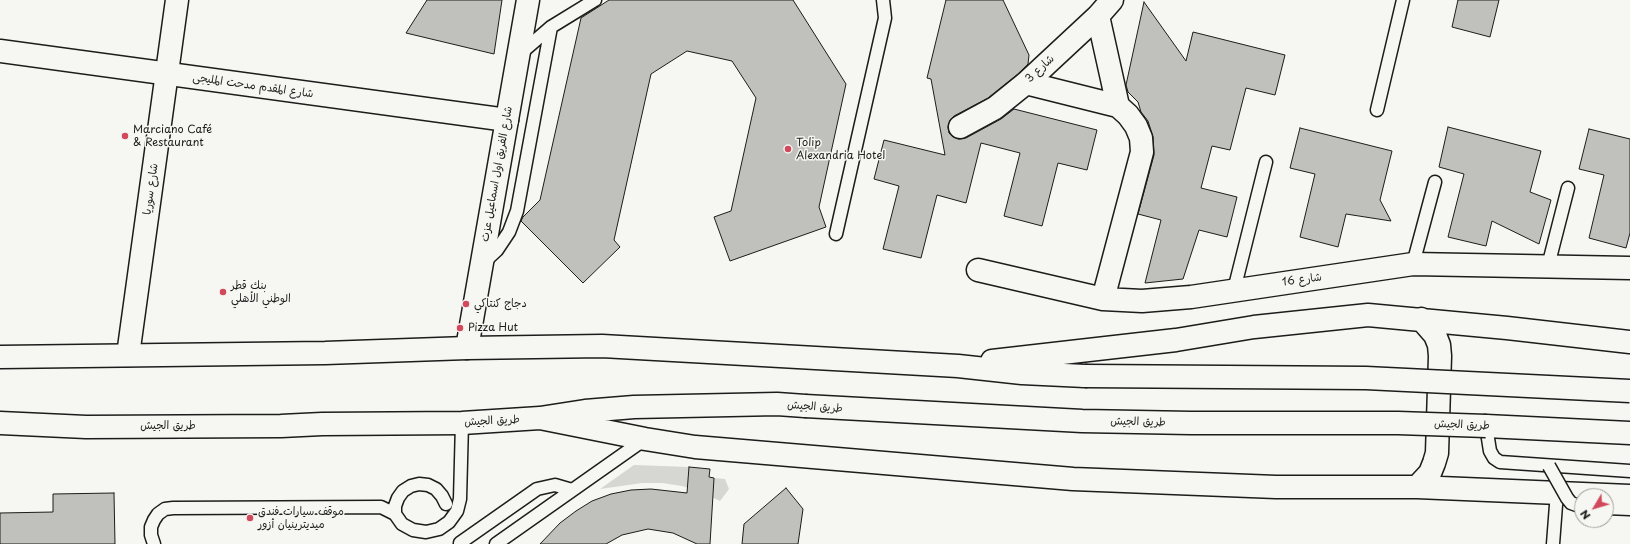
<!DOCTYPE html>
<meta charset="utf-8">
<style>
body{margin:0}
#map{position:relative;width:1630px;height:544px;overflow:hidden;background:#f6f6f2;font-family:"Playpen Sans",sans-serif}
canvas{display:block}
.north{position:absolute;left:1574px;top:488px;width:40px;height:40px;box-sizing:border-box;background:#f6f6f2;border:1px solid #9f9f9c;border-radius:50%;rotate:232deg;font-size:11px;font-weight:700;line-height:16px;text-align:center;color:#1c1c1c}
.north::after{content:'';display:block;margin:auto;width:14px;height:18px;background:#d1495b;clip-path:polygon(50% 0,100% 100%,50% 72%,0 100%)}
</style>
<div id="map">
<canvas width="1630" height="544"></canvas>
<div class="north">N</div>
</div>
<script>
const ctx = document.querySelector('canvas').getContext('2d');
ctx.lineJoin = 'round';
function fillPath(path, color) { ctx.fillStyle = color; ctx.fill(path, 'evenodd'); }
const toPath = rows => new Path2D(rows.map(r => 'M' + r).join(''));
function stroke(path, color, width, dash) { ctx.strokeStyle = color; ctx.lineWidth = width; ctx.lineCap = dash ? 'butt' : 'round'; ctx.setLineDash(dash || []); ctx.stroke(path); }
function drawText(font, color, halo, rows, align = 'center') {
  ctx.font = font + ' "Playpen Sans","Playpen Sans Arabic",sans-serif'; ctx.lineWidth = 3; ctx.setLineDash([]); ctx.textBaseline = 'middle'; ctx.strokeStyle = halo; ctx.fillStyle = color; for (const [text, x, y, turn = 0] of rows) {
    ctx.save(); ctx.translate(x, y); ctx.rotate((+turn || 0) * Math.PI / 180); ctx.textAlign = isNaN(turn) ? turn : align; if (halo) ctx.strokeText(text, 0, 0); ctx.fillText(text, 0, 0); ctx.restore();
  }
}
fillPath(toPath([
 [634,465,689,467,688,481,713,483,714,478,725,479,729,489,720,501,701,492,682,486,662,483,642,483,600,489]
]), '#d6d6d2');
const building = toPath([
 [427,0,502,0,494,54,406,33,427,0],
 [609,0,793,0,846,84,819,207,826,227,730,261,714,217,731,211,756,98,732,61,687,51,651,74,614,240,620,247,583,283,521,221,523,217,540,200,581,18,609,0],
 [946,0,1003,0,1029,55,1028,64,1018,74,988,98,954,116,950,120,948,127,949,133,953,137,959,139,966,138,1001,119,1014,109,1097,130,1087,170,1058,163,1042,226,1004,216,1020,153,981,143,966,203,937,195,921,258,883,249,899,186,874,179,884,140,945,155,931,79,927,78,946,0],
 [1458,0,1499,0,1490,37,1452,27,1458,0],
 [1144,2,1186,61,1193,32,1285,55,1275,95,1246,88,1230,150,1212,146,1201,188,1237,197,1227,237,1199,230,1183,279,1145,283,1161,220,1138,214,1154,155,1153,137,1148,121,1141,112,1138,102,1128,92,1126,85,1144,2],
 [1448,127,1541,151,1530,192,1551,200,1539,244,1492,221,1486,246,1448,237,1464,174,1439,167,1448,127],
 [1300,128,1392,151,1380,200,1391,221,1346,214,1338,247,1300,237,1315,174,1290,168,1300,128],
 [1589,129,1630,139,1630,233,1626,248,1589,238,1604,175,1579,169,1589,129],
 [689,467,710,469,709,477,714,478,710,544,697,544,673,533,648,529,622,535,606,544,540,544,560,523,576,511,592,501,611,494,631,490,651,489,687,493,689,467],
 [786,488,803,509,798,544,742,544,744,524,786,488],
 [114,493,115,544,0,544,0,513,53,512,53,494,114,493]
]);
fillPath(building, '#c0c0bd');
stroke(building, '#1c1c1c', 1);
const lane = toPath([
 [521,53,551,27,595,0],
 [1377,110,1403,0],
 [836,234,885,18,883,0],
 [484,262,497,250,509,232,517,211,551,27],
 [1413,264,1435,182],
 [1548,266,1568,188],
 [1234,290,1266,162],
 [1486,426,1490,451,1494,458,1500,462,1630,471],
 [1606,508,1630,509],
 [395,514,395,506,398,498,403,491,411,486,419,484,428,485,436,489,442,496,446,504],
 [460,543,537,489,555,485,572,490],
 [154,544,151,535,151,527,154,520,158,514,165,509,173,508,381,507,395,514,402,524,413,530,426,532,439,529,449,522,457,511,460,499,462,423],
 [496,544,645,439],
 [1553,544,1557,492]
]);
const street = toPath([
 [1098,16,1118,106,1128,115,1136,126,1141,138,1142,152,1103,299],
 [0,51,507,120],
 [1026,83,1118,106],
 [960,127,995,108,1026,83,1098,16,1112,0],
 [978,270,1103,299,1142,301,1191,297,1413,264,1630,268]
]);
const secondary = toPath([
 [467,348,528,0],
 [128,355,177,0]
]);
const highway = toPath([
 [0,357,325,353,467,348,602,346,958,366,1022,373,1085,376],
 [992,361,1176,340,1254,327,1368,315,1507,328,1630,342],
 [540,418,645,439,695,447,1073,479,1276,487,1417,487,1630,496],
 [0,423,86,427,281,426,322,424,462,423,540,418,585,411,634,407,777,404,805,406],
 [1486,426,1630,433],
 [1417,487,1430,473,1434,463,1437,453,1440,356,1439,345,1435,335,1421,319]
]);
stroke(lane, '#1c1c1c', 15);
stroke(street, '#1c1c1c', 25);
stroke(secondary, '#1c1c1c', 25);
stroke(highway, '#1c1c1c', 25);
stroke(lane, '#f6f6f2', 12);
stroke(street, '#f6f6f2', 22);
stroke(secondary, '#f6f6f2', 22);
stroke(highway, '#f6f6f2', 22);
const laneBridge = toPath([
 [1549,466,1567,498,1571,503,1582,507]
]);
const highwayBridge = toPath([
 [1085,376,1366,378,1630,391],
 [805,406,1082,421,1191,423,1398,423,1486,426]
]);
stroke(laneBridge, '#1c1c1c', 15, []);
stroke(highwayBridge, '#1c1c1c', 25, []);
stroke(laneBridge, '#f6f6f2', 12);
stroke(highwayBridge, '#f6f6f2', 22);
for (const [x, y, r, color] of [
 [125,136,4,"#d1495b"],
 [788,149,4,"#d1495b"],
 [223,292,4,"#d1495b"],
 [466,304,4,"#d1495b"],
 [460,328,4,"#d1495b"],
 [250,518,4,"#d1495b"]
]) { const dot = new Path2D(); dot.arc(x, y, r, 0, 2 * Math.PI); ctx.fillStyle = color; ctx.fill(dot); stroke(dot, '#f6f6f2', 1.5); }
drawText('11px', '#1c1c1c', '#f6f6f2', [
 ["شارع 3",1040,69,-43],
 ["شارع المقدم مدحت المليجى",253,86,8],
 ["شارع الفريق اول اسماعيل عزت",497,174,-80],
 ["شارع سوريا",151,189,-82],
 ["شارع 16",1302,280,-8],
 ["طريق الجيش",815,407,4],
 ["طريق الجيش",492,421,-3],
 ["طريق الجيش",1138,422,1],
 ["طريق الجيش",1462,425,2],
 ["طريق الجيش",168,426]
]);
drawText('11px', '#1c1c1c', '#f6f6f2', [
 ["Marciano Café",133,130],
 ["& Restaurant",133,143],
 ["Tolip",796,143],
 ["Alexandria Hotel",796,156],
 ["بنك قطر",231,286],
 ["الوطني الأهلي",231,299],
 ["دجاج كنتاكي",474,304],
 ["Pizza Hut",468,328],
 ["موقف سيارات فندق",258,512],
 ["ميديترينيان أزور",258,525]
], 'left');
</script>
